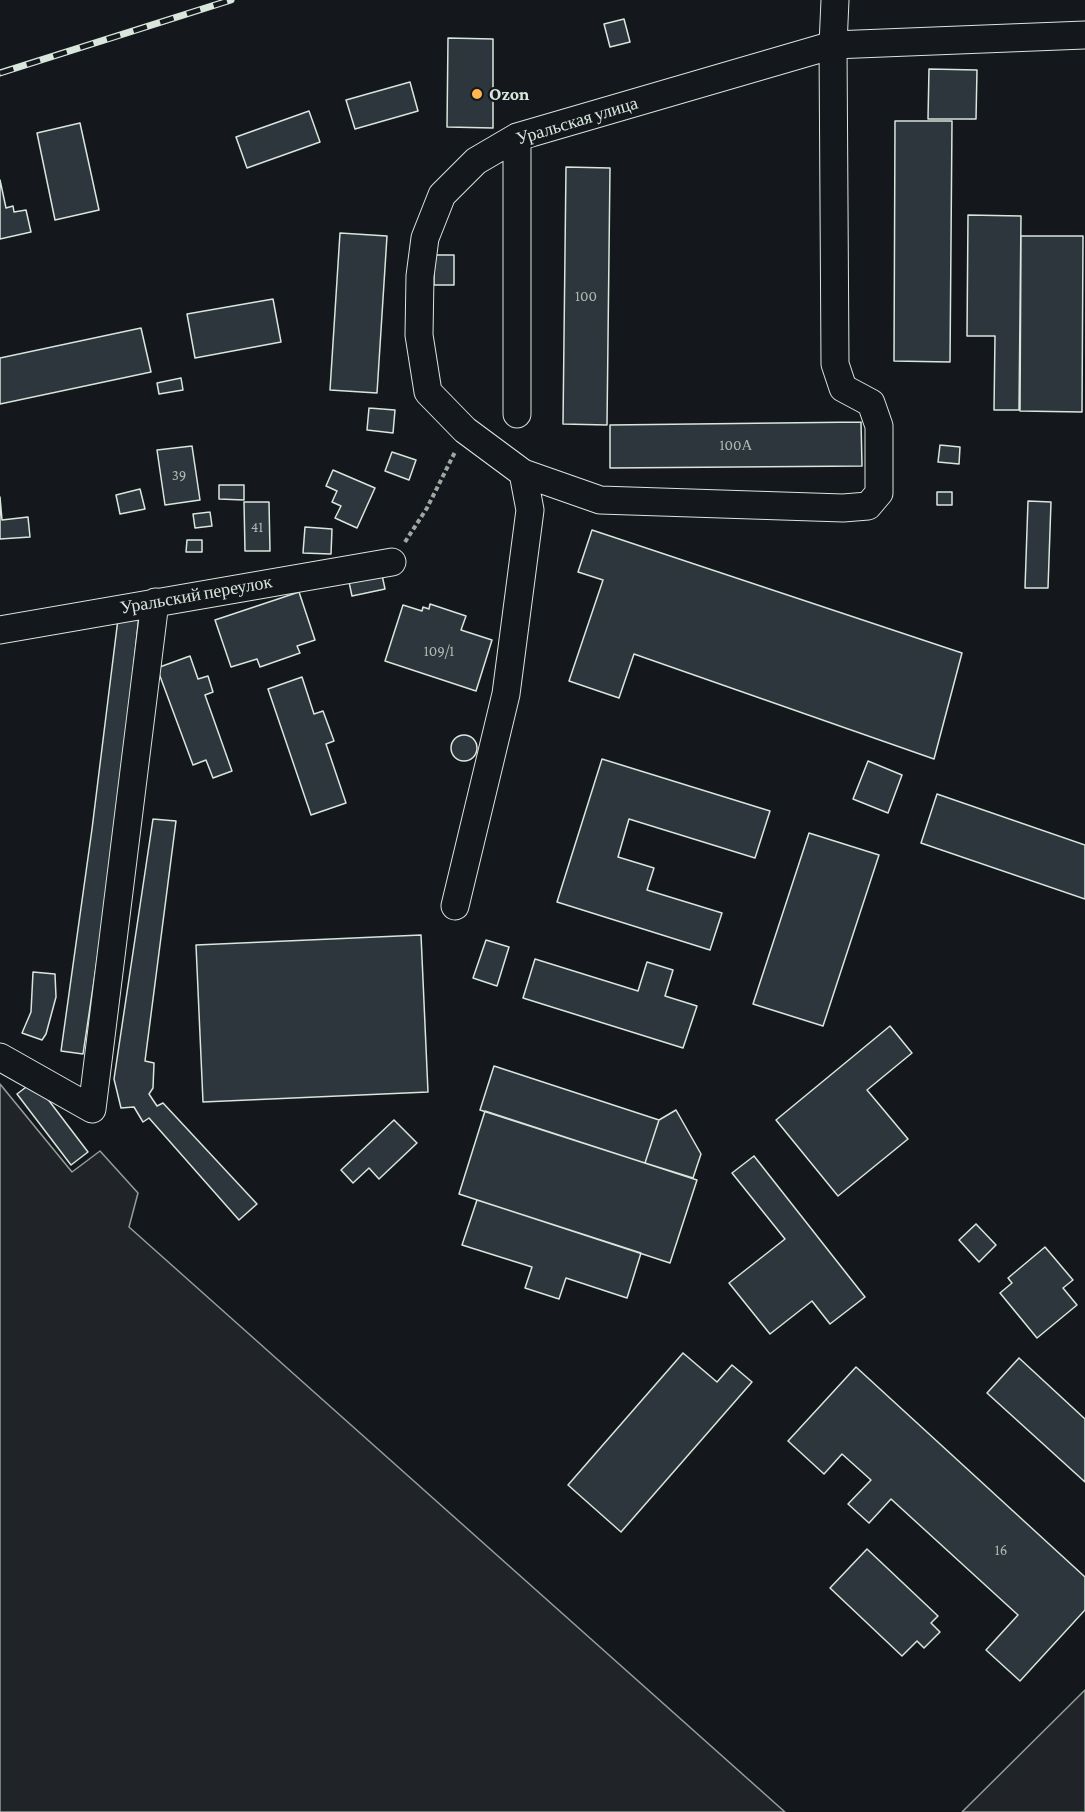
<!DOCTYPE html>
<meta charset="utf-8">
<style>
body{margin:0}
canvas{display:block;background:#14181c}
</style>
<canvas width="1085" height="1812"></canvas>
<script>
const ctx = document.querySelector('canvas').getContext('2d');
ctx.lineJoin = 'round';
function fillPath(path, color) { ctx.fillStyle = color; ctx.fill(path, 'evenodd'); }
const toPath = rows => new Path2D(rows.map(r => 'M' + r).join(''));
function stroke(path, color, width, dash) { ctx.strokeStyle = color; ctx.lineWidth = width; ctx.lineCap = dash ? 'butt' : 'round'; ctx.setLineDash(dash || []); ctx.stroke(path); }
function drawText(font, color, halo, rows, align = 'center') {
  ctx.font = font + ' "Crimson Pro",serif'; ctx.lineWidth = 4.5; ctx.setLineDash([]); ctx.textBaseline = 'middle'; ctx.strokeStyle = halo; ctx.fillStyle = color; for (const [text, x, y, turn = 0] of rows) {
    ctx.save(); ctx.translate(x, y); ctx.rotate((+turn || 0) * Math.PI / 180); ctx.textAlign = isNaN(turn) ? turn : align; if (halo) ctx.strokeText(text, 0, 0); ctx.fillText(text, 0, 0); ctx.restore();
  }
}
const green = toPath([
 [0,1084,72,1172,100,1151,138,1193,129,1227,785,1812,0,1812,0,1084],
 [1085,1690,1085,1812,962,1812,1085,1690]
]);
fillPath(green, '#202428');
stroke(green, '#939e99', 1.5);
const building = toPath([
 [624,19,630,42,610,47,604,24,624,19],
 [448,38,493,39,493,128,447,127,448,38],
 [929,69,977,70,976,119,928,119,929,69],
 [410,82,418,111,355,129,346,100,410,82],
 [309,111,320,142,247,168,236,137,309,111],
 [895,121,952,121,950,362,894,361,895,121],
 [80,123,99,210,55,220,37,133,80,123],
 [566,167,610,168,607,425,563,424,566,167],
 [0,180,6,208,13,206,14,212,26,210,31,232,0,239,0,180],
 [968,215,1021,216,1019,410,994,410,995,336,967,336,968,215],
 [340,233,387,236,377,393,330,390,340,233],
 [1021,236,1083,236,1082,412,1020,411,1021,236],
 [434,255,454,255,454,285,434,285,434,255],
 [273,299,281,342,195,358,187,314,273,299],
 [141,328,151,372,0,404,0,358,141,328],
 [181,378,183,390,159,394,157,383,181,378],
 [369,408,395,410,393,433,367,430,369,408],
 [861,422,862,466,610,468,610,425,861,422],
 [940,445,960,447,959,464,938,462,940,445],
 [192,446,200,500,165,505,157,450,192,446],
 [392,452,416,460,409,480,385,471,392,452],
 [333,470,375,488,357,528,335,518,341,506,332,502,337,491,326,486,333,470],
 [219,485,244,485,244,500,219,499,219,485],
 [140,489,145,509,120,514,116,495,140,489],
 [937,492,952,492,952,505,937,505,937,492],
 [0,497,2,520,28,517,30,537,0,539,0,497],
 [1028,501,1051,502,1048,588,1025,588,1028,501],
 [244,502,269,502,270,551,245,551,244,502],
 [210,512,212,526,195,528,193,514,210,512],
 [305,527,332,529,331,554,303,553,305,527],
 [592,530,962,653,934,759,634,654,619,698,569,681,603,580,578,572,592,530],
 [187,540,202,540,202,552,186,552,187,540],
 [382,575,385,589,352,596,349,582,382,575],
 [299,592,315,640,297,646,300,653,260,667,257,659,231,667,215,620,299,592],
 [430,604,466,616,461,630,492,640,476,691,385,661,403,605,422,611,423,607,429,609,430,604],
 [139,615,116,834,83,1054,61,1051,92,829,118,619,139,615],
 [190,656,198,679,208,676,213,692,205,695,232,771,213,778,206,760,193,765,157,668,190,656],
 [302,677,314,714,323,711,334,741,326,744,346,803,311,815,268,689,302,677],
 '451 748a13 13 0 1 1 26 0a13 13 0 1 1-26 0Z',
 [602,759,770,811,755,858,629,819,618,857,654,868,647,890,722,913,710,950,557,902,602,759],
 [868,761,902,775,888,813,853,799,868,761],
 [937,794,1085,845,1085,899,921,843,937,794],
 [153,819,176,821,145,1061,154,1063,153,1088,149,1094,157,1106,163,1103,257,1204,239,1220,149,1118,143,1122,134,1107,121,1108,114,1079,153,819],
 [809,833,879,855,823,1026,753,1004,809,833],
 [421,935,428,1092,203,1102,196,945,421,935],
 [486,940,509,947,497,986,473,978,486,940],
 [535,959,638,991,647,962,673,970,665,996,697,1006,683,1048,523,998,535,959],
 [33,972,55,974,56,997,46,1034,42,1040,22,1033,31,1012,33,972],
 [890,1026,912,1053,867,1090,908,1139,838,1196,776,1120,890,1026],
 [494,1066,659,1120,645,1163,480,1110,494,1066],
 [34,1081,88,1152,71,1165,17,1094,34,1081],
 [676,1110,701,1154,693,1178,645,1163,659,1120,676,1110],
 [485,1111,697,1180,670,1263,459,1194,485,1111],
 [394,1120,417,1143,379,1179,369,1168,353,1183,341,1170,394,1120],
 [754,1156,865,1297,830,1324,812,1301,770,1334,729,1283,785,1239,732,1173,754,1156],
 [477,1200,641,1253,627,1298,566,1278,559,1299,525,1288,532,1267,462,1245,477,1200],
 [976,1224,996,1245,979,1262,959,1240,976,1224],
 [1045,1247,1073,1280,1063,1288,1077,1305,1037,1338,1000,1293,1012,1283,1008,1278,1045,1247],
 [683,1353,717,1382,732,1365,752,1382,621,1532,568,1485,683,1353],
 [1019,1358,1085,1419,1085,1482,987,1393,1019,1358],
 [856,1367,1085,1577,1085,1610,1020,1681,986,1650,1018,1615,891,1499,869,1523,848,1504,871,1480,842,1454,824,1474,788,1441,856,1367],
 [867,1549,938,1616,931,1623,940,1632,924,1648,917,1641,902,1656,830,1588,867,1549]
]);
fillPath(building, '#2c363c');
stroke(building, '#d8e6dc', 1.5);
const minor = toPath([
 [517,137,517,414],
 [523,473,600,500,843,508,868,506,879,493,879,426,871,403,843,388,835,364,833,45,835,0],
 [0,630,392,562],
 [455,906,506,694,530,510,523,473,465,430,428,392,419,335,420,276,425,238,442,195,476,161,517,137,833,45,1085,35],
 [0,1057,92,1109,155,602]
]);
stroke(minor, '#d8e6dc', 29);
stroke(toPath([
 [405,542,427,508,455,452]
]), '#9da8a2', 4, [4.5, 3]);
stroke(minor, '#14181c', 27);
const rail = toPath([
 [0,73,231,0]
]);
stroke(rail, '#d8e6dc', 7);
stroke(rail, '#14181c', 4.5, [14]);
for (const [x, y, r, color] of [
 [477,94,6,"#ffb74d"]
]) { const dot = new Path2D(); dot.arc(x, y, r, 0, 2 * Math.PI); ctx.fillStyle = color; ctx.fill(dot); stroke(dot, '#14181c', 2); }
drawText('15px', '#adbab4', null, [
 ["100",586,296],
 ["100А",736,445],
 ["39",179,475],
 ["41",257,527],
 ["109/1",439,651],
 ["16",1001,1550]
]);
drawText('bold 18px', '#d8e6dc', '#14181c', [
 ["Ozon",489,94]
], 'left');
drawText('18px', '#d8e6dc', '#14181c', [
 ["Уральская улица",577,121,-17],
 ["Уральский переулок",196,595,-10]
]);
</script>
